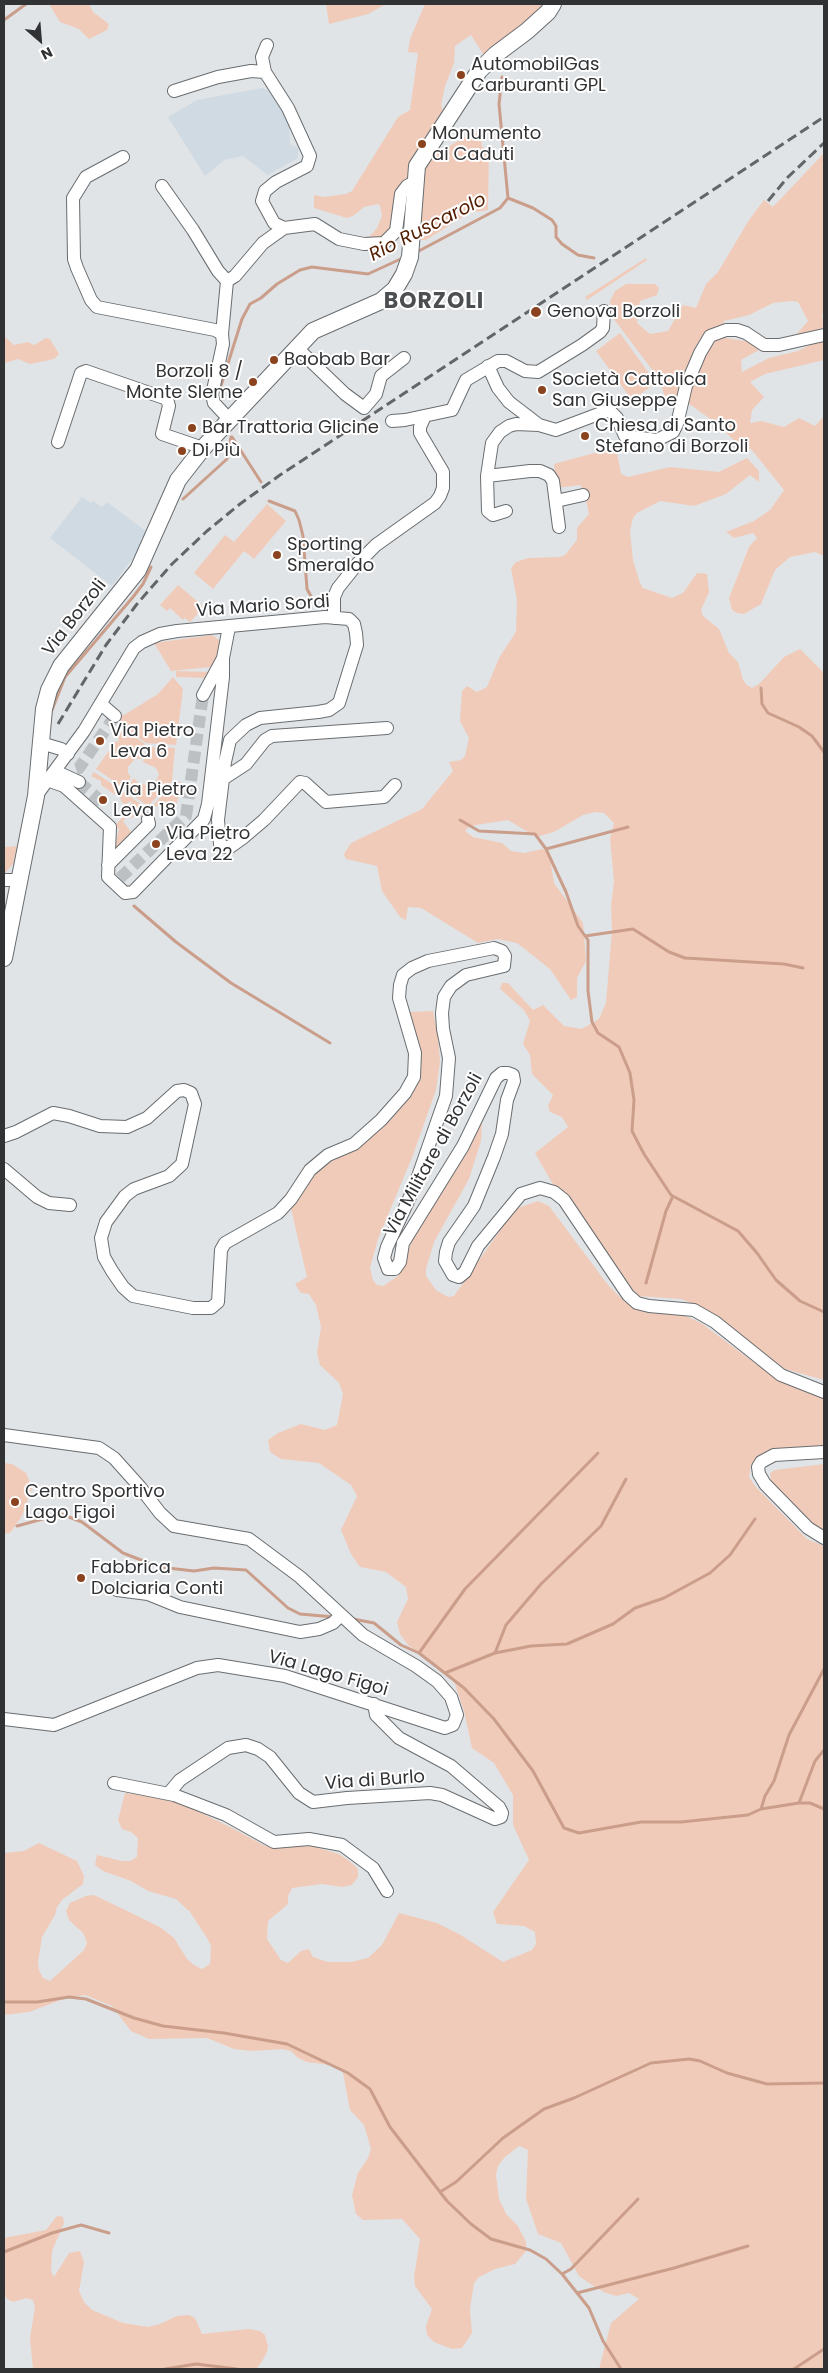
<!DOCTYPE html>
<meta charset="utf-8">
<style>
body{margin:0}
#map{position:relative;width:828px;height:2373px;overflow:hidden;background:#e0e4e7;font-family:Poppins,sans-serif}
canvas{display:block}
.frame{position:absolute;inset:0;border:5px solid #313234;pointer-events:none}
.north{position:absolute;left:15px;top:15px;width:50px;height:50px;-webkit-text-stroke:4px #fff;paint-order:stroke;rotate:153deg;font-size:14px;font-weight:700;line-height:20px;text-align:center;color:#313234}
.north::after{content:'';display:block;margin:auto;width:18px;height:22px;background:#313234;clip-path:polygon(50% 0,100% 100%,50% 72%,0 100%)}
</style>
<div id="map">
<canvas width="828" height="2373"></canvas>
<div class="frame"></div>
<div class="north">N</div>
</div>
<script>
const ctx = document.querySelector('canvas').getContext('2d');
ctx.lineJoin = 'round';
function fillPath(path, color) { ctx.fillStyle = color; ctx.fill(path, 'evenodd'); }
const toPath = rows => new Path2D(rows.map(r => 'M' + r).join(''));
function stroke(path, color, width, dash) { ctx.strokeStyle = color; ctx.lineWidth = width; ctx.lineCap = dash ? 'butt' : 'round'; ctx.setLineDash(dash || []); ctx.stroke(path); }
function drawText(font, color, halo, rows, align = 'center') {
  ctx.font = font + ' Poppins,sans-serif'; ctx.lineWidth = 4; ctx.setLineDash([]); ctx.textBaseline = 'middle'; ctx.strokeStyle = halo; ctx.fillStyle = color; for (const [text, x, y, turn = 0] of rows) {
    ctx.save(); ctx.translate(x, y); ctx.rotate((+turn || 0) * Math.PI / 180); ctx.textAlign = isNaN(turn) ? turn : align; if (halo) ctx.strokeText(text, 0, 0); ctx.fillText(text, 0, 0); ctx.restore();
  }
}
fillPath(toPath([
 [262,88,269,91,289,122,290,144,298,148,298,158,268,175,243,156,224,160,205,176,168,117,197,100],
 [82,497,91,503,93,501,102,507,107,502,147,532,141,539,144,543,112,586,50,538]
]), '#d0dae2');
fillPath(toPath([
 [49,4,89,4,93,12,109,24,107,30,89,39,79,29,60,22],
 [326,4,386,4,368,14,329,24],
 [425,4,547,4,485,57,471,35,455,46,454,63,445,86,441,105,445,116,395,223,385,238,356,240,370,236,377,228,382,216,380,206,378,204,364,207,353,216,347,218,314,208,314,195,324,197,346,194,352,191,398,117,410,110,418,53,408,52,410,39],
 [480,132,482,147,489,149,488,210,469,213,426,240,420,240,424,167,432,156,465,137],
 [824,153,824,312,822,314,824,327,802,337,795,336,808,321,798,302,792,301,773,303,749,315,724,321,723,333,726,338,751,342,759,350,741,360,742,372,769,358,798,351,824,338,824,360,765,374,750,382,764,397,752,410,750,423,761,421,784,427,799,418,815,426,824,416,824,556,815,552,790,557,775,570,761,604,744,614,737,613,732,610,729,598,749,547,757,538,753,533,734,538,726,532,754,521,770,510,784,490,751,449,744,450,716,423,685,401,667,403,659,379,613,318,610,301,615,291,626,284,655,284,659,288,657,295,640,301,637,323,650,334,668,331,683,305,696,308,706,284,718,272,749,220,764,200,773,207],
 [646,258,647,260,587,300,585,297],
 [620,333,656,383,632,400,596,351],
 [4,336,14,345,28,342,34,345,46,338,50,339,59,354,54,359,30,364,18,359,5,363],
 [616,447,621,474,628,477,670,467,719,472,747,458,759,471,759,482,750,475,726,494,694,506,660,501,637,513,633,518,630,531,633,560,640,583,643,588,672,598,683,593,697,573,707,574,709,592,701,610,703,616,719,629,729,653,738,662,743,680,747,685,752,688,759,684,784,657,800,649,824,673,824,1380,785,1369,706,1310,681,1299,637,1296,551,1181,535,1153,568,1127,562,1117,550,1112,548,1106,553,1095,532,1074,530,1055,523,1044,530,1021,524,1010,500,989,502,983,508,983,533,1010,543,1005,564,1026,582,1029,599,1019,606,1003,612,931,611,906,614,881,610,839,614,823,604,813,595,812,583,815,554,832,536,837,508,820,470,826,465,831,473,837,502,843,511,851,524,853,543,849,549,853,554,883,583,923,586,961,577,978,577,997,571,1000,550,969,517,943,498,939,478,943,421,908,408,907,406,920,400,917,382,891,377,866,346,859,344,854,351,843,422,809,453,771,449,762,461,760,465,756,469,738,460,721,462,691,467,686,477,692,487,687,499,658,516,632,517,600,511,568,516,562,528,558,560,557,565,555,577,540,577,528,589,514,584,490,580,485,557,488,554,464],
 [267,504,286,521,254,559,244,551,213,589,194,573,225,535,234,542],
 [178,585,204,607,190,622,185,618,183,620,170,608,167,611,160,605],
 [212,635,219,640,219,649,212,667,171,671,154,643],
 [176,671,210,672,207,678,176,677],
 [173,677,183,689,176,745,146,743,128,731,130,728,116,716,124,715,158,694],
 [123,729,145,744,142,759,135,759,128,767,128,773,131,777,124,788,96,769,115,742,119,741,118,737],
 [147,747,175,748,172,781,148,806,125,790,134,778,138,783,146,785,153,783,157,779,159,774,156,768,143,762],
 [94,772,122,790,117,796,101,785,101,781,91,776],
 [176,782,181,782,177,803,151,807],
 [124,792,146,808,126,811,132,802,130,801,125,805,121,801,120,797],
 [147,811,147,815,126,818,123,821,134,836,120,851,115,846,119,829,115,825,125,815],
 [17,846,13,864,4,874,4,847],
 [433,1011,438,1036,440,1062,436,1090,413,1155,378,1239,370,1268,373,1280,377,1285,383,1286,398,1276,421,1219,482,1122,481,1141,469,1179,434,1242,426,1269,426,1276,436,1290,448,1297,454,1296,515,1209,538,1201,549,1206,608,1285,625,1302,644,1310,679,1313,701,1323,756,1364,804,1389,824,1394,824,1447,755,1460,751,1465,749,1477,755,1486,807,1539,824,1546,824,2369,599,2369,611,2323,639,2299,629,2293,616,2296,604,2292,589,2283,579,2276,561,2243,538,2234,526,2199,528,2150,519,2146,504,2158,498,2166,496,2175,499,2199,506,2214,518,2226,526,2242,526,2251,515,2264,495,2269,479,2277,474,2283,470,2309,472,2333,462,2348,452,2349,434,2342,427,2335,426,2326,432,2309,415,2286,414,2277,420,2239,402,2219,363,2220,356,2214,352,2195,358,2173,368,2158,371,2149,364,2125,350,2110,343,2073,336,2066,307,2062,298,2058,291,2051,282,2049,252,2051,234,2049,207,2038,149,2039,131,2031,112,2006,85,1995,66,1998,29,2012,4,2015,4,1853,24,1851,39,1843,77,1861,84,1876,83,1884,62,1900,57,1907,55,1915,42,1937,38,1962,39,1970,43,1978,50,1981,84,1950,87,1942,83,1933,69,1920,66,1911,70,1903,86,1896,94,1895,160,1927,174,1938,187,1959,194,1965,202,1969,210,1964,211,1946,207,1938,190,1912,176,1899,148,1891,131,1881,103,1871,95,1865,97,1855,122,1861,130,1861,137,1857,138,1838,131,1832,122,1829,118,1820,125,1793,154,1796,187,1806,232,1828,265,1846,298,1845,315,1847,339,1854,352,1863,358,1869,358,1877,352,1885,342,1887,322,1884,292,1888,288,1896,288,1904,268,1921,267,1939,281,1960,288,1963,301,1951,309,1949,313,1957,328,1962,351,1962,368,1958,382,1945,399,1913,437,1923,459,1934,503,1962,532,1950,536,1944,535,1932,524,1926,497,1924,493,1912,529,1860,513,1825,513,1795,494,1763,472,1748,464,1711,455,1684,448,1674,408,1645,400,1634,397,1622,408,1599,406,1587,386,1572,360,1567,351,1554,341,1530,357,1496,351,1485,319,1463,281,1459,270,1452,268,1440,278,1433,301,1424,325,1430,337,1425,343,1394,339,1383,320,1365,317,1353,321,1327,316,1305,309,1294,301,1293,295,1284,307,1277,291,1209,311,1178,322,1167,358,1145,400,1108,419,1080,420,1053,410,1012],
 [4,1463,12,1464,26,1473,32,1488,22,1516,10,1533,4,1534],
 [824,1464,824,1534,817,1531,772,1485,770,1473,775,1470],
 [57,2216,63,2217,64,2223,52,2251,51,2272,54,2277,69,2253,80,2251,84,2262,79,2291,84,2302,92,2310,123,2323,148,2327,160,2324,177,2316,189,2315,195,2318,202,2334,248,2329,260,2331,265,2335,268,2346,267,2352,261,2363,256,2369,33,2369,30,2338,35,2307,33,2300,26,2298,13,2302,7,2299,4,2293,4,2238,46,2230]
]), '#f1cbb9');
stroke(toPath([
 [4,20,26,4],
 [508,198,533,208,552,220,556,226,556,237,562,244,578,255,594,258],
 [415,253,500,208,508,198,499,104,502,77],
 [219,392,242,319,250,304,261,298,277,284,300,270,312,267,368,274,405,257],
 [232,437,261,482],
 [183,499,227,459,231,437],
 [269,501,295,511,299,520,303,536,307,589,317,607],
 [761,688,762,704,768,713,799,727,812,736,824,752],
 [52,710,65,677,133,597,143,584,151,567],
 [460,820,479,831,535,834,546,849,566,892,578,926,588,940,588,991,592,1022,598,1033,619,1047,630,1073,634,1100,632,1131,644,1154,671,1195,738,1231,757,1253,776,1280,800,1301,824,1312],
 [546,849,628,827],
 [134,906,176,942,231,983,330,1043],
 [585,936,633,929,669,952,685,958,784,964,803,968],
 [646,1283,666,1211,673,1196],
 [17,1526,61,1514,82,1522,123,1553,159,1567,194,1571,214,1568,246,1570,288,1608,300,1614,334,1617],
 [353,1619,374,1623,401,1645,419,1653,464,1688,494,1719,533,1771,564,1828,579,1833,641,1822,681,1822,748,1815,761,1809,799,1803,810,1803,824,1809],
 [419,1653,465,1589,598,1453],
 [495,1653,506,1625,541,1584,601,1526,626,1479],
 [445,1673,495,1653,531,1646,567,1644,613,1624,635,1608,664,1598,710,1573,730,1555,755,1519],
 [799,1803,815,1761,824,1750],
 [761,1809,765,1796,774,1781,789,1735,824,1669],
 [4,2002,37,2002,69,1997,86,1999,134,2018,163,2026,224,2033,287,2044,348,2073,370,2089,390,2127,447,2201,471,2224,491,2239,530,2250,546,2259,562,2274,589,2308,603,2341,621,2369],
 [440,2192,456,2182,503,2138,544,2109,574,2098,651,2063,689,2059,700,2061,727,2073,767,2084,824,2083],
 [4,2252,52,2233,81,2225,109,2233],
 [562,2274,571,2269,638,2199],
 [577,2293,674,2268,748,2246],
 [165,2369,196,2364,237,2369],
 [794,2369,824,2349]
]), '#ca9e8a', 3);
stroke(toPath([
 [76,769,79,768,115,716],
 [79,782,102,802],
 [120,878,186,816,203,695]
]), '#bdc0c3', 12, [12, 6]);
const minor = toPath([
 [267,45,262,57,265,72,288,108,310,156,307,166,276,182,265,191,262,201,274,223,284,228,315,224,339,239,364,244,384,243,396,231,401,194,407,186,416,181],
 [174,91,218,77,251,71,265,72],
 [123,157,86,177,73,198,74,259,77,268,91,300,97,307,215,330,222,334,223,344,212,395,214,403,229,419],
 [162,186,193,230,218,271,227,281,222,334],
 [227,281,235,276,263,243,284,228],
 [296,347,345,394,364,408,376,394,381,376,404,358],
 [488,366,498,388,509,402,539,425,556,430,609,410,617,418,625,436,657,440,673,432,677,424,686,386,700,353,710,336,726,330,737,330,746,333,764,345,779,345,824,335],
 [392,421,405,420,452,410,466,380,498,361,506,361,525,371,538,372,582,345,600,332,603,328,604,311],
 [58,442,81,373,86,371,167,399,169,406,162,434,203,448],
 [487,476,530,471,540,471,549,475,553,481,559,527],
 [556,501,583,495],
 [506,511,493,515,488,511,487,476,492,443,500,432,509,426,516,424,539,425],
 [334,618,334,597,338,588,358,563,376,545,435,503,440,496,443,488,443,472,420,433,420,427,425,416],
 [203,695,222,660],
 [101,704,115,716],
 [41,743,61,749,68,754],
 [55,771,79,782],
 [223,779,246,764,265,740,272,736,387,728],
 [47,780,64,786,110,827,108,877,125,893,133,892,204,819,208,804,223,677,223,658,229,627],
 [36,796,84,731,134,648,142,642,160,634,177,631,325,617,349,619,354,624,356,633,357,645,339,703,329,710,318,712,260,718,246,725,230,740,225,762,218,820,220,844,224,847,230,847,244,837,264,820,300,782,305,783,326,802,384,797,395,785],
 [108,865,149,824,148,819],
 [4,880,19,880],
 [4,1136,16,1132,53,1113,69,1116,100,1126,127,1127,147,1118,177,1091,184,1090,191,1093,195,1104,182,1164,169,1176,134,1189,125,1196,106,1222,101,1238,104,1257,112,1271,123,1287,133,1296,193,1308,211,1308,218,1302,221,1250,225,1243,278,1213,291,1199,310,1170,328,1155,354,1144,381,1120,405,1093,414,1077,415,1053,399,998,400,985,403,975,412,968,428,961,494,948,502,951,505,956,504,966,466,975,451,986,444,997,442,1013,443,1029,449,1058,446,1096,414,1188,387,1247,384,1258,388,1269,395,1269,400,1262,403,1243,463,1146,496,1078,502,1073,508,1073,513,1075,514,1081,507,1100,502,1134,494,1157,474,1206,449,1242,446,1252,445,1261,453,1275,459,1277,465,1272,478,1246,521,1194,540,1188,554,1192,564,1200,628,1295,637,1303,649,1306,694,1310,715,1322,781,1375,824,1392],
 [4,1169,37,1197,49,1203,70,1205],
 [4,1435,99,1448,114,1458,140,1487,160,1513,174,1526,249,1539,300,1577,363,1635,416,1666,437,1681,451,1697,457,1715,453,1725,445,1728,285,1676,218,1665,197,1668,54,1725,4,1719],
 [824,1452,774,1455,761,1462,758,1467,759,1474,765,1484,808,1528,824,1538],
 [117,1590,148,1594,180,1607,300,1632,319,1629,333,1623,341,1615],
 [114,1783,174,1795,226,1815,274,1842,309,1839,342,1845,373,1868,387,1891],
 [169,1793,180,1780,228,1748,246,1745,258,1749,270,1757,299,1793,313,1802,347,1798,430,1793,442,1795,495,1819,501,1817,502,1813,499,1807,451,1766,399,1738,376,1715,374,1704]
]);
const major = toPath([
 [4,958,36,796,44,709,49,690,61,666,138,570,178,480,203,448,313,331,381,301,395,289,404,274,410,257,417,166,479,71,495,55,527,31,548,12,553,4]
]);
stroke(minor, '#696d70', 14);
stroke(major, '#696d70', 18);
stroke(minor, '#fff', 12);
stroke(major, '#fff', 16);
stroke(toPath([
 [768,201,787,178,824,143],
 [58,724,106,645,137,604,172,564,207,531,240,504,280,475,824,117]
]), '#636567', 3, [10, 5]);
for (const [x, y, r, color] of [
 [461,75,5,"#8a431e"],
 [422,144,5,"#8a431e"],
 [536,312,6,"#8a431e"],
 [274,360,5,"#8a431e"],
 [253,382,5,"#8a431e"],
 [542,390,5,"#8a431e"],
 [192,428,5,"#8a431e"],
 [585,436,5,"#8a431e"],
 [182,451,5,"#8a431e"],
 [277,555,5,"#8a431e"],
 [100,741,5,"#8a431e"],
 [103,800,5,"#8a431e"],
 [156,844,5,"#8a431e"],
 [15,1502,5,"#8a431e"],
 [81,1578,5,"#8a431e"]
]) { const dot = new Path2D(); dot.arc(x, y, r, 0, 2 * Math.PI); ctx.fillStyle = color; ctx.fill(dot); stroke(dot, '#fff', 2); }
drawText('18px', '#313234', '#fff', [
 ["AutomobilGas",471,65],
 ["Carburanti GPL",471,86],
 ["Monumento",432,134],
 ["ai Caduti",432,155],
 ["Genova Borzoli",547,312],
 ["Baobab Bar",284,360],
 ["Borzoli 8 /",243,372,"right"],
 ["Monte Sleme",243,393,"right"],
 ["Società Cattolica",552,380],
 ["San Giuseppe",552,401],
 ["Chiesa di Santo",595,426],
 ["Stefano di Borzoli",595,447],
 ["Bar Trattoria Glicine",202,428],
 ["Di Più",192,451],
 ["Sporting",287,545],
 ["Smeraldo",287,566],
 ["Via Pietro",110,731],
 ["Leva 6",110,752],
 ["Via Pietro",113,790],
 ["Leva 18",113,811],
 ["Via Pietro",166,834],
 ["Leva 22",166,855],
 ["Centro Sportivo",25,1492],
 ["Lago Figoi",25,1513],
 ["Fabbrica",91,1568],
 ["Dolciaria Conti",91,1589]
], 'left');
drawText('18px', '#313234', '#fff', [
 ["Via Mario Sordi",263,607,-4],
 ["Via Borzoli",75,618,-52],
 ["Via Militare di Borzoli",434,1155,-61],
 ["Via Lago Figoi",328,1674,16],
 ["Via di Burlo",375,1781,-4]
]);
drawText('italic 19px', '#531d00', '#fff', [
 ["Rio Ruscarolo",428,228,-27]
]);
ctx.letterSpacing = '1px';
drawText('bold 22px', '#4c4f52', '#fff', [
 ["BORZOLI",434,302]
]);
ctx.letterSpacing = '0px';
</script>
